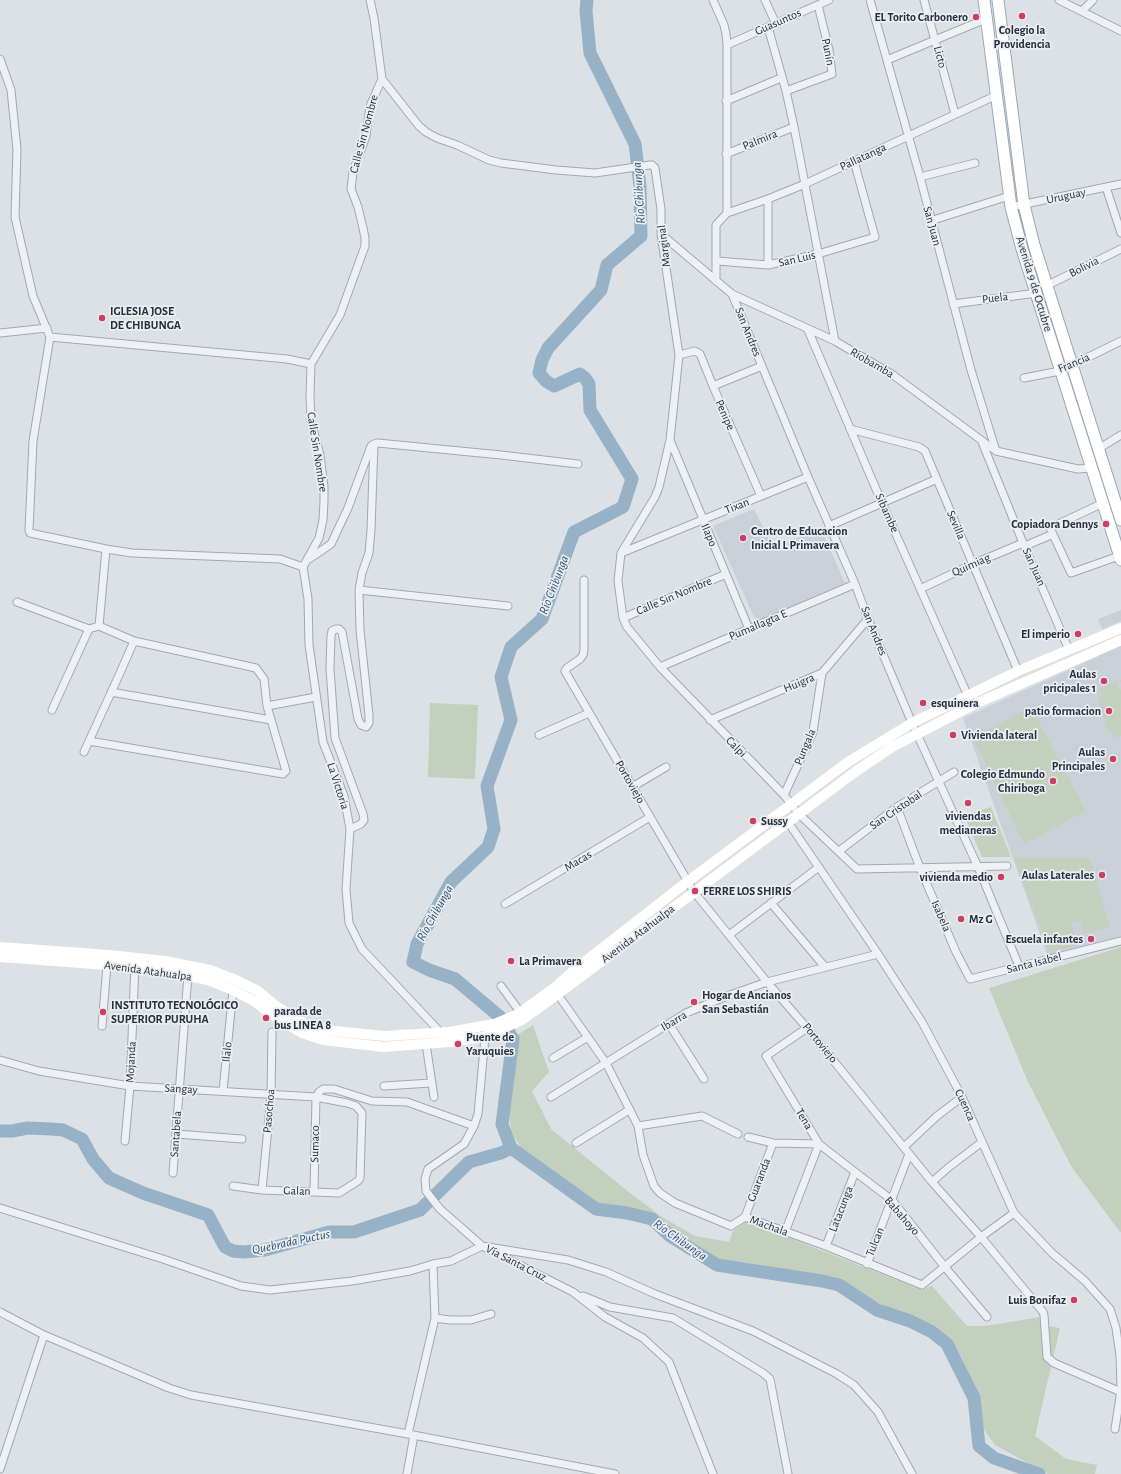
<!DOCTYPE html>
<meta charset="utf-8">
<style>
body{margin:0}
canvas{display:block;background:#dce1e6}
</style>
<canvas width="1121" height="1474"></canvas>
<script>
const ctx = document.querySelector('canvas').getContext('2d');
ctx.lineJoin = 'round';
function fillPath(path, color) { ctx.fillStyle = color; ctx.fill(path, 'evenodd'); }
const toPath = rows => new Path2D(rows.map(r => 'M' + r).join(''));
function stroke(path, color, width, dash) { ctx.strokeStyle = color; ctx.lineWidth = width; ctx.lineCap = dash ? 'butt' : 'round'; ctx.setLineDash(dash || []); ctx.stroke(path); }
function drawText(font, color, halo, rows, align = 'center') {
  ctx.font = font + ' "Alegreya Sans",sans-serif'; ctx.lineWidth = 3.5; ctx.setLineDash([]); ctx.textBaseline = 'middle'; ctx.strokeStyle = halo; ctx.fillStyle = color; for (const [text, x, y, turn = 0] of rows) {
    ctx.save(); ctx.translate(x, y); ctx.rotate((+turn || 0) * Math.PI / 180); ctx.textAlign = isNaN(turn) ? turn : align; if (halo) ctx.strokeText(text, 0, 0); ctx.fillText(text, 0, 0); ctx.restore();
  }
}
fillPath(toPath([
 [754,509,774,549,820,527,845,583,756,621,713,526],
 [1121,610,1121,621,1102,629,1098,619],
 [1121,646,1121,937,1048,957,963,718]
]), '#cad0d8');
fillPath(toPath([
 [1121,680,1121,683,1120,681,1116,683,1118,689,1112,691,1121,689,1121,736,1116,738,1113,734,1108,732,1098,697,1102,695,1100,690,1098,690,1100,696,1093,691],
 [430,703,478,705,475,779,428,777],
 [1031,707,1086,811,1024,844,973,738],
 [991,807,1011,857,982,857,964,815],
 [1014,858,1090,858,1110,927,1084,934,1080,921,1071,923,1077,945,1049,952],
 [1121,947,1121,1232,1120,1232,1071,1166,1028,1082,989,988],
 [533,1025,549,1072,532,1091,551,1129,630,1193,662,1217,695,1236,729,1242,733,1231,747,1221,922,1290,932,1286,967,1326,985,1326,1047,1316,1047,1326,1060,1328,1035,1436,1066,1459,1097,1465,1095,1474,1048,1474,995,1445,980,1424,972,1387,962,1358,946,1338,920,1319,888,1308,849,1287,819,1275,749,1263,711,1258,639,1212,620,1206,594,1202,556,1176,521,1148,512,1133,507,1106,512,1069,519,1034]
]), '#c3d0bd');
stroke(toPath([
 [587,0,586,11,590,53,635,144,640,186,641,236,607,265,601,290,548,348,542,360,539,373,546,381,554,386,580,374,585,378,589,384,590,410,632,479,623,507,574,532,542,619,511,647,501,677,511,720,487,786,494,829,488,847,451,882,417,944,413,962,429,970,455,979,499,1016,513,1039,502,1124,511,1148,596,1209,627,1213,652,1219,670,1236,717,1265,822,1281,839,1285,877,1310,910,1321,932,1332,947,1344,974,1398,979,1446,994,1458,1039,1474],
 [0,1131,12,1131,28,1128,51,1129,63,1130,82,1139,93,1159,109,1178,143,1193,208,1215,225,1247,233,1251,243,1252,265,1250,329,1232,354,1232,420,1210,469,1162,501,1153,511,1148]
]), '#97b1c6', 13);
const minor = toPath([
 [713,0,724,25,726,34,727,45,727,213,716,225,716,281],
 [765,0,776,24],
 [870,0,920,177,971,370,996,451],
 [924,0,955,114],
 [1059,0,1121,31],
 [1082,11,1093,0],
 [768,27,786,91,794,127,835,341],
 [727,45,829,0],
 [0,59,11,90,17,149,15,217,33,296,50,337,33,441,29,530,30,533,106,549,132,553,280,559,303,567],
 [887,60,988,18],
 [382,79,419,126,426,132,437,138,457,145,489,160,501,163,556,170,595,173,650,165,652,165,655,168,657,182,661,209,661,234,679,355,670,440,659,487,655,497,621,553,618,581,623,618,627,627,660,667,784,795,799,814,857,869,1007,866],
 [786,91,832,74,829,50,818,5],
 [726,101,781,78],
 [726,154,794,127],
 [920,177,975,163],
 [1106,187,1121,233],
 [768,199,768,265],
 [1011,207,1121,184],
 [727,213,768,199,805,184,997,95],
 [930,221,1009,196],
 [661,234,732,294,835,341,893,375,996,451,1078,469,1091,468],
 [717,261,768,265,818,254,875,237,854,161],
 [1048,285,1121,249],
 [732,294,808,477,855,584,868,619,912,723,978,867,1019,966],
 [953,304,1037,293],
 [808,330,882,503,968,696],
 [0,333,47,328],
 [50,337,287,359,311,364],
 [679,355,695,351,700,354,713,386,761,496],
 [1024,378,1060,371,1121,341],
 [713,386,762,366],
 [850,429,919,447,925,451,1018,671],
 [670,440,749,629],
 [982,442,1023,543,1069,650],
 [1098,449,1121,435],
 [1103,503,1050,528,1071,573,1119,556],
 [829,526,937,479],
 [1025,546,1053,534],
 [621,553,808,477],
 [309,559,331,544,348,508,371,446,374,444,378,443,501,455,578,464],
 [303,567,319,538,323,520,324,501,324,487,320,455,311,421,310,396,311,364,340,315,365,246,365,238,363,228,358,207,351,189,353,172,366,136,370,106,382,79,374,18,370,0],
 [303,567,308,599,309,645,323,742,344,796,350,829,346,889,349,923,362,949,443,1035],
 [584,580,584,650,583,655,580,659,567,668,565,671,566,673,694,892,767,982,807,1028,932,1182,981,1237,1043,1312,1044,1315,1047,1357,1054,1363,1121,1392],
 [920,589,973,564,1023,543],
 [359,590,508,606],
 [17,602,89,629],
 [623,618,726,574],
 [660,667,855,584],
 [111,692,271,720],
 [267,706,316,697],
 [52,710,89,629,99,626,106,549],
 [710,720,822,673,868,619],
 [539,735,589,713],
 [89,741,283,774,286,771,267,706,264,679,256,668,134,641,99,626],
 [84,752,120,673,134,641],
 [632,787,666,767],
 [784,795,813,732,822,673],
 [897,807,920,868,956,952,970,979,1121,941],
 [788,822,878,954,922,1022,962,1097,1014,1213,1052,1253,1085,1281,1110,1309,1116,1328,1120,1356,1121,1387],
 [350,829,361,824,364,820,363,814,335,738,330,669,331,636,332,631,336,629,339,629,342,632,358,719,361,725,366,727,369,723,369,715,360,630,359,590,362,573,369,553,371,530,374,444],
 [839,851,897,807,954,772],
 [771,903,825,967],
 [505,904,650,817],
 [729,935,819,867],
 [501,986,520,1012],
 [556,992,606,1063,638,1126,643,1155,654,1186,660,1193,675,1203,731,1226,745,1217,826,1246,922,1285,981,1237,1014,1213],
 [669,1024,704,1079],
 [102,1026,107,965],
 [486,1026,478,1114,474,1126,464,1144,428,1169,425,1179,426,1191,440,1209,482,1246,573,1292,605,1317,643,1338,669,1362,713,1474],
 [807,1028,766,1056,819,1144],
 [426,1044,434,1097],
 [553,1058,588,1037],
 [0,1060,39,1071,130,1086,316,1097,347,1103,356,1106,362,1113,360,1178,358,1181,339,1193,262,1190,233,1186],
 [384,1086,431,1083],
 [223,1091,233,990],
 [551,1097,686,1013,727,996,767,982,878,954],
 [638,1126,702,1116,738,1134],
 [176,1134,242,1139],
 [748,1137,773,1143,819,1144,855,1172,892,1200,944,1266,987,1317],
 [125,1141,130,1086,135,964],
 [576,1143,629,1110],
 [904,1147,937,1116,962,1097],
 [173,1173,188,975],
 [932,1182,949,1167,982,1142],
 [262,1190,271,1096,272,1032],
 [314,1191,316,1097,319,1092,323,1089,334,1089,372,1101,407,1102,474,1126],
 [0,1208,163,1259,241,1286,270,1290,352,1281,410,1271,433,1264,451,1261,482,1246,568,1260,606,1272,655,1294,753,1331,837,1374,854,1385,878,1412,912,1474],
 [745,1217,773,1143],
 [785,1232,819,1144],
 [826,1246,855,1172],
 [867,1264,909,1154],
 [583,1296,610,1307,673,1318,763,1373,770,1379,788,1474],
 [0,1312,44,1335,169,1388,191,1395,408,1434,615,1474],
 [435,1318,450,1320,471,1320,491,1314],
 [1115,1429,1121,1390],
 [408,1434,435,1318,433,1264],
 [0,1469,44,1335],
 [407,1474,414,1435]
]);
const primary = toPath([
 [984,0,1011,207,1022,249,1121,560],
 [998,0,1024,205,1034,245,1121,520]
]);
stroke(minor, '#a2a8b0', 9);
stroke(primary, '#9ba6b1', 13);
stroke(minor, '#eef1f4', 7);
stroke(toPath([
 [0,947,109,955,165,961,210,970,236,980,258,991,276,1006,305,1024,325,1030,384,1036,449,1032,494,1024,518,1014,554,988,578,967,687,882,848,762,912,723,1018,671,1121,628],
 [0,957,107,965,164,971,208,980,233,990,254,1001,272,1015,302,1033,323,1040,383,1047,450,1042,484,1037,522,1020,554,997,855,772,892,747,975,704,1121,640]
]), '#fff', 10);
stroke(primary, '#fff', 11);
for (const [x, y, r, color] of [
 [1022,16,4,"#cb4060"],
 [976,17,4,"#cb4060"],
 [102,318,4,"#cb4060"],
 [1106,524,4,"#cb4060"],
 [743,538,4,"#cb4060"],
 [1078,634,4,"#cb4060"],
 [1104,681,4,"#cb4060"],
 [923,703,4,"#cb4060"],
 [1109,711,4,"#cb4060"],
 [953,735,4,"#cb4060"],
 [1113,759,4,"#cb4060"],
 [1053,781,4,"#cb4060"],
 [968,803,4,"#cb4060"],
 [753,821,4,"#cb4060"],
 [1102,875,4,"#cb4060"],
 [1001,877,4,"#cb4060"],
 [695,891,4,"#cb4060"],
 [961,919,4,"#cb4060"],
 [1091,939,4,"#cb4060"],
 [511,961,4,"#cb4060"],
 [694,1002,4,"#cb4060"],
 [103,1012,4,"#cb4060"],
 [266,1018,4,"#cb4060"],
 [458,1044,4,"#cb4060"],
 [1074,1300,4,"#cb4060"]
]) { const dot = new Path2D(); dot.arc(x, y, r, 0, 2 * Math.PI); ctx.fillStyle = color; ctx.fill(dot); stroke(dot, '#ebeff4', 1.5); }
drawText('bold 12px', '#26303c', '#ebeff4', [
 ["EL Torito Carbonero",968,17,"right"],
 ["Colegio la",1022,30,"center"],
 ["Providencia",1022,44,"center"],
 ["IGLESIA JOSE",110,311],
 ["DE CHIBUNGA",110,325],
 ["Copiadora Dennys",1098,524,"right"],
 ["Centro de Educacion",751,531],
 ["Inicial L Primavera",751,545],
 ["El imperio",1070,634,"right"],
 ["Aulas",1096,674,"right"],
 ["pricipales 1",1096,688,"right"],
 ["esquinera",931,703],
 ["patio formacion",1101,711,"right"],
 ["Vivienda lateral",961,735],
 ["Aulas",1105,752,"right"],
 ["Principales",1105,766,"right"],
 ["Colegio Edmundo",1045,774,"right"],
 ["Chiriboga",1045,788,"right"],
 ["viviendas",968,816,"center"],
 ["medianeras",968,830,"center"],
 ["Sussy",761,821],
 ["Aulas Laterales",1094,875,"right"],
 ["vivienda medio",993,877,"right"],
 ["FERRE LOS SHIRIS",703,891],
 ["Mz G",969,919],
 ["Escuela infantes",1083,939,"right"],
 ["La Primavera",519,961],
 ["Hogar de Ancianos",702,995],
 ["San Sebastián",702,1009],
 ["INSTITUTO TECNOLÓGICO",111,1005],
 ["SUPERIOR PURUHA",111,1019],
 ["parada de",274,1011],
 ["bus LINEA 8",274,1025],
 ["Puente de",466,1037],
 ["Yaruquies",466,1051],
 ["Luis Bonifaz",1066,1300,"right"]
], 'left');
drawText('12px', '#26303c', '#ebeff4', [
 ["Guasuntos",778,22,-24],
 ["Punín",828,52,79],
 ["Licto",940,57,75],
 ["Calle Sin Nombre",364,134,-75],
 ["Palmira",760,140,-22],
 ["Pallatanga",863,157,-25],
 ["Uruguay",1066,196,-12],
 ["San Juan",932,226,75],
 ["Marginal",664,246,-97],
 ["San Luis",797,259,-13],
 ["Bolivia",1084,267,-27],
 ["Avenida 9 de Octubre",1034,284,73],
 ["Puela",995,298,-7],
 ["San Andres",748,332,68],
 ["Riobamba",872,363,30],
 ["Francia",1074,363,-23],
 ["Penipe",725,415,66],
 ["Calle Sin Nombre",317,452,81],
 ["Tixan",737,506,-22],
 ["Sibambe",887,513,66],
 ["Sevilla",956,525,67],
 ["Ilapo",709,535,67],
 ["Quimiag",971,565,-24],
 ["San Juan",1034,567,66],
 ["Calle Sin Nombre",674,596,-23],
 ["Pumallagta E",758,625,-23],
 ["San Andres",874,631,68],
 ["Huigra",799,683,-23],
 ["Calpi",736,747,46],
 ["Pungala",805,747,-67],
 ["Portoviejo",630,782,60],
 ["La Victoria",338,786,72],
 ["San Cristobal",896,810,-34],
 ["Macas",578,861,-31],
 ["Isabela",941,916,67],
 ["Avenida Atahualpa",638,934,-37],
 ["Santa Isabel",1034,963,-14],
 ["Avenida Atahualpa",148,971,8],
 ["Ibarra",674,1021,-31],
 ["Portoviejo",820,1043,51],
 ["Ilalo",227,1052,-84],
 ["Mojanda",131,1062,-87],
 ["Sangay",181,1089,3],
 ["Cuenca",965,1105,65],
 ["Pasochoa",269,1111,-85],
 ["Tena",804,1119,59],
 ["Santabela",176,1134,-86],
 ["Sumaco",315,1144,-89],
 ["Guaranda",759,1180,-69],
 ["Galan",297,1191,1],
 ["Latacunga",841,1209,-69],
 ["Babahoyo",902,1216,49],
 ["Machala",769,1226,20],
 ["Tulcan",875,1242,-68],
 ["Vía Santa Cruz",516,1263,27]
]);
drawText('italic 13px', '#31516f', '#ebeff4', [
 ["Río Chibunga",639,193,-94],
 ["Río Chibunga",554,585,-69],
 ["Río Chibunga",435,913,-61],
 ["Río Chibunga",680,1240,35],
 ["Quebrada Puctus",291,1242,-12]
]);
</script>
